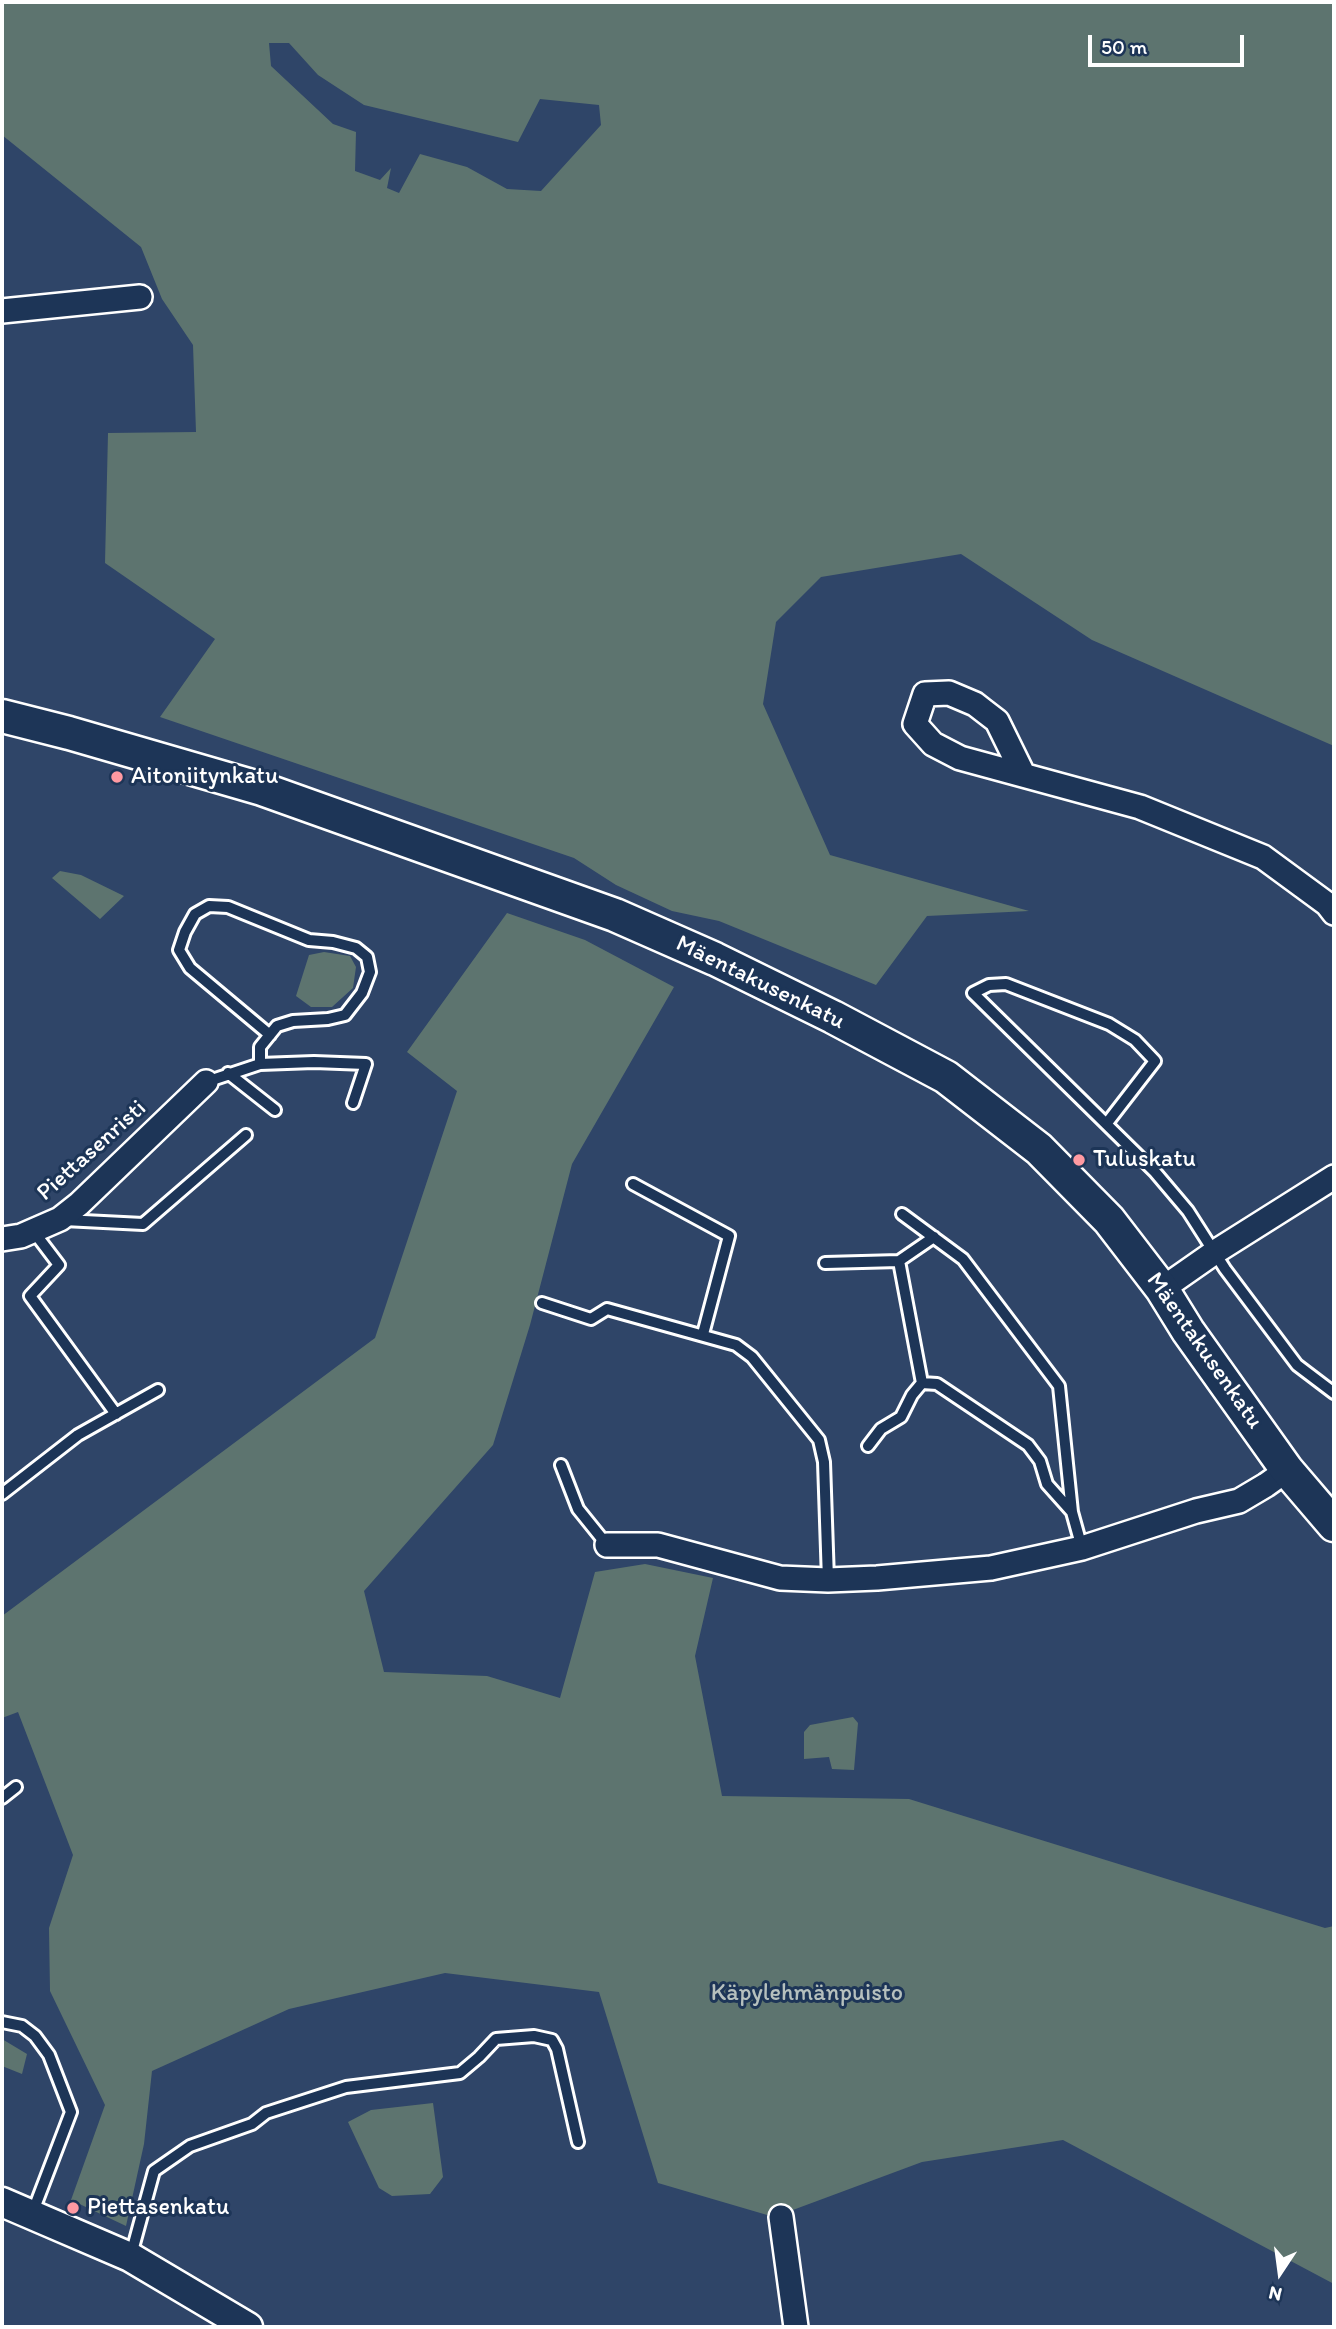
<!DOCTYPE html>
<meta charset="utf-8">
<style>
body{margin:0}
#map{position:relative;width:1336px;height:2329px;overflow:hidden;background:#2f4568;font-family:Itim,sans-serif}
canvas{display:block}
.frame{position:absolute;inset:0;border:4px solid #fff;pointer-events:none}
.north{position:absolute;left:1245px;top:2238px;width:70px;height:70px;-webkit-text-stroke:5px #1d3557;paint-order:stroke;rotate:193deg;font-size:19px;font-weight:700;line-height:28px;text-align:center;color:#fff}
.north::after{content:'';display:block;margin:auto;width:24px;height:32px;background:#fff;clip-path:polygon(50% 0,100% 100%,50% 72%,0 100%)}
.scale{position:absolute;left:1088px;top:35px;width:156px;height:32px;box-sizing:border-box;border:4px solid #fff;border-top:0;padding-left:9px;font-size:21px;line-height:24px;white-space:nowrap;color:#fff;-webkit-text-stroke:5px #1d3557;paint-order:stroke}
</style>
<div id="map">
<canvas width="1336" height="2329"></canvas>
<div class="frame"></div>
<div class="north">N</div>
<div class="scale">50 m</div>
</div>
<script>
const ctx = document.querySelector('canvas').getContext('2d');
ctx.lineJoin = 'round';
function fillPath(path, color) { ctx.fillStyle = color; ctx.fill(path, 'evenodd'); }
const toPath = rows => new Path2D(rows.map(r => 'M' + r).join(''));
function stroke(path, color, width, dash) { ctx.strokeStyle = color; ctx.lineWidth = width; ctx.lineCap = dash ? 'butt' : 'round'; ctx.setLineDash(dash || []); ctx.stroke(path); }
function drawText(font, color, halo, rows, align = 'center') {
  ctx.font = font + ' Itim,sans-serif'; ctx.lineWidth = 6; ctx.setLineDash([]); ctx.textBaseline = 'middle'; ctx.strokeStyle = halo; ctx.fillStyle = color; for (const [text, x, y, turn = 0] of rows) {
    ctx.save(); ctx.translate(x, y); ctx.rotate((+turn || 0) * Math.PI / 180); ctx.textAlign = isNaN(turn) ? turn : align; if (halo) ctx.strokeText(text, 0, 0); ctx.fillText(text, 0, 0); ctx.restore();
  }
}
fillPath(toPath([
 [2,2,1334,2,1334,746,1092,640,961,554,821,577,776,622,763,704,830,855,1029,911,927,916,876,985,719,921,672,911,616,885,574,858,160,717,215,639,105,563,108,433,196,432,193,345,162,299,141,247,2,135],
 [269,43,289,43,318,75,364,105,518,142,540,99,599,105,601,125,541,191,507,189,467,167,420,154,399,193,387,188,391,168,380,180,355,171,356,132,333,124,271,66],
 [60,871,81,875,124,896,100,919,52,878],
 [507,913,585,940,674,987,572,1164,530,1325,493,1445,364,1591,384,1672,487,1676,560,1698,595,1572,645,1564,713,1578,695,1656,722,1796,909,1799,1325,1928,1334,1926,1334,2284,1063,2140,922,2162,774,2217,658,2183,599,1992,445,1973,289,2009,152,2071,144,2144,126,2226,71,2200,105,2105,50,1991,49,1928,73,1855,18,1712,2,1718,2,1616,375,1338,457,1091,407,1052],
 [324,952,350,956,356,967,353,988,332,1007,311,1007,296,996,309,955],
 [853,1717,858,1723,854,1770,832,1769,829,1757,804,1759,804,1732,810,1725],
 [2,2039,27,2054,22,2074,2,2066],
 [433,2103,443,2177,430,2194,392,2196,379,2188,348,2122,371,2110]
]), '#5d746f');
const service = toPath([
 [260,1064,260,1047,277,1026,293,1021,328,1019,345,1015,362,993,370,972,367,957,356,948,333,942,309,940,228,907,209,906,195,914,185,932,179,950,190,968,270,1035],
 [228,1073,275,1110],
 [206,1082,260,1064,314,1062,366,1064,353,1103],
 [1107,1123,1155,1061,1135,1040,1109,1024,1006,984,989,985,973,993,1155,1172,1188,1211,1225,1269,1297,1365,1334,1393],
 [633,1184,729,1236,703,1334],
 [902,1214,963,1259,1059,1386,1072,1512],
 [64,1220,143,1224,246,1135],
 [34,1232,59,1265,30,1296,116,1414],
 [899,1261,922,1383,937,1384,1028,1445,1040,1461,1047,1484,1072,1512,1082,1548],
 [825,1263,899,1261,934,1237],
 [542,1303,591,1319,607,1309,736,1345,752,1357,819,1440,824,1462,828,1580],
 [868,1446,881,1429,901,1417,912,1395,922,1383],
 [561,1465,578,1509,607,1545],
 [2,1494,78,1435,158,1390],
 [2,1798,16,1787],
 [2,2022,22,2026,35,2036,49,2055,71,2112,32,2214],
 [131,2255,154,2171,190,2146,252,2124,266,2113,346,2087,460,2073,479,2057,496,2039,534,2036,552,2040,557,2049,578,2142]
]);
const minor = toPath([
 [2,311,140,297],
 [1023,774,997,721,984,711,975,704,949,693,925,694,915,724,933,744,960,758,1140,807,1263,857,1327,904,1334,913],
 [2,1239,21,1236,60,1219,79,1204,206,1082],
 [1162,1289,1215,1252,1334,1177],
 [607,1545,658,1545,780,1578,828,1580,877,1578,991,1568,1082,1548,1196,1511,1239,1501,1266,1485,1287,1470],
 [781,2217,796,2327]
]);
const tertiary = toPath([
 [2,2202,130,2257,248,2327]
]);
const secondary = toPath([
 [2,716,69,733,262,789,615,915,715,959,833,1017,946,1077,1039,1149,1109,1220,1162,1289,1188,1331,1287,1470,1334,1525]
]);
stroke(service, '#fff', 16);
stroke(minor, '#fff', 28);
stroke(tertiary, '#fff', 33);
stroke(secondary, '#fff', 37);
stroke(service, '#1d3557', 10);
stroke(minor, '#1d3557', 23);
stroke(tertiary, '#1d3557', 28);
stroke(secondary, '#1d3557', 32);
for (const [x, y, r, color] of [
 [117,777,7,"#ff9aa2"],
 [1079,1160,7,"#ff9aa2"],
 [73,2208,7,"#ff9aa2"]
]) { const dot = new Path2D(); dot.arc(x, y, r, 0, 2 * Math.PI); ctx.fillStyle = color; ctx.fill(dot); stroke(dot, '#1d3557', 2.5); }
drawText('24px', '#fff', '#1d3557', [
 ["Aitoniitynkatu",131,777],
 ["Tuluskatu",1093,1160],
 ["Piettasenkatu",87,2208]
], 'left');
drawText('24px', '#fff', '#1d3557', [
 ["Mäentakusenkatu",760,983,26],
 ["Piettasenristi",92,1151,-42],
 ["Mäentakusenkatu",1204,1351,55]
]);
drawText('24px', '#b6c0be', '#1d3557', [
 ["Käpylehmänpuisto",807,1994]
]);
</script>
